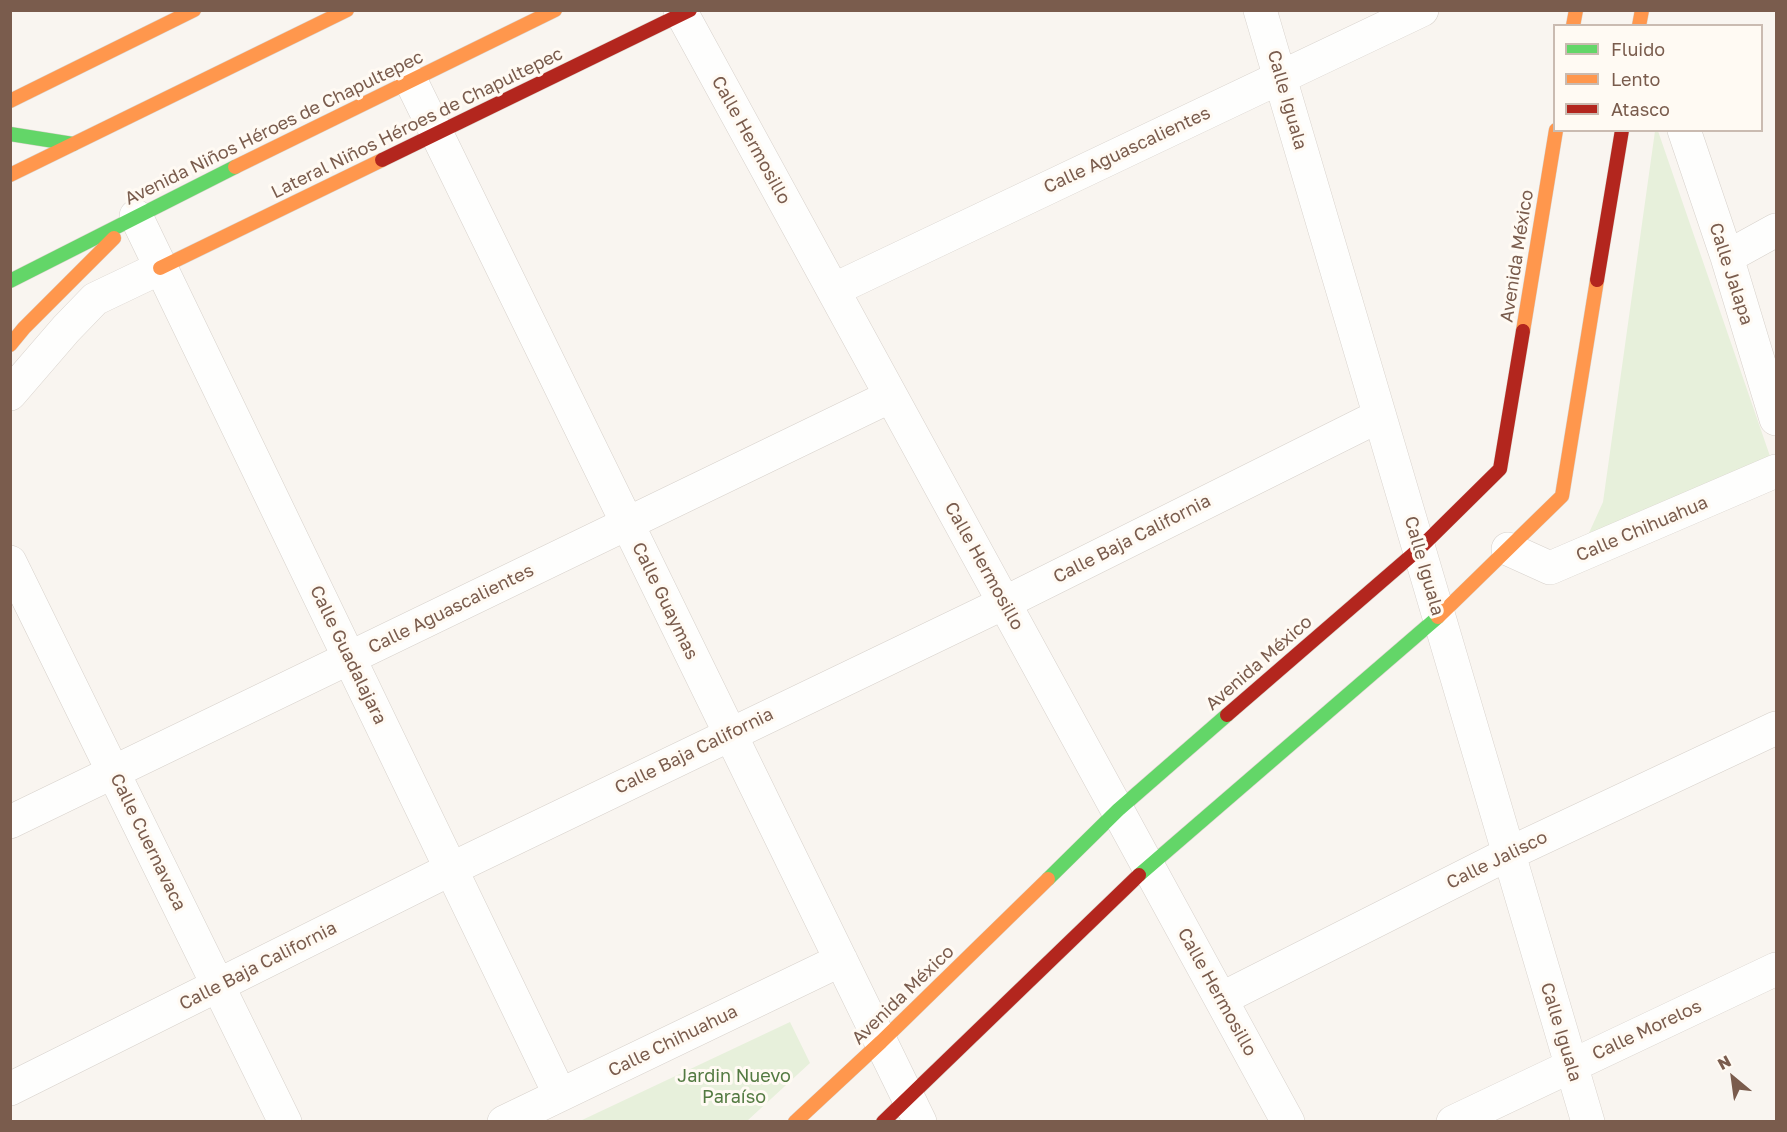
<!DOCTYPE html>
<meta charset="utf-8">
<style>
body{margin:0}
#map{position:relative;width:1787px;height:1132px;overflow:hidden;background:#f9f5f0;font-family:"Golos Text",sans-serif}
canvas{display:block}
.frame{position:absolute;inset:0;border:12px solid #7a5c4d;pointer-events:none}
.legend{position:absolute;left:1553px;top:24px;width:210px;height:108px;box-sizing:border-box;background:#fffaf3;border:2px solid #cabbb1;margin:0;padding:8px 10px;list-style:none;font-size:18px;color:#7a5c4d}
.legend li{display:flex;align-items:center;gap:12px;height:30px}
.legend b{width:30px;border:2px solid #cabbb1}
.north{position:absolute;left:1703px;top:1048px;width:60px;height:60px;-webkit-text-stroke:4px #fffaf3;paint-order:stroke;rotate:331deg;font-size:16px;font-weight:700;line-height:24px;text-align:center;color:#7a5c4d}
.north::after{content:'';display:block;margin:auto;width:21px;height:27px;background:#7a5c4d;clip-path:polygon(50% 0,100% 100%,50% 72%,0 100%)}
</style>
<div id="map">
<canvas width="1787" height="1132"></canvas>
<div class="frame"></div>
<ul class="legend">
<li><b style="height:8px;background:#63d668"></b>Fluido</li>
<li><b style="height:8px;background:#ff974d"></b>Lento</li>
<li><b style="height:8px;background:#b3261e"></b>Atasco</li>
</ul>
<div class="north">N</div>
</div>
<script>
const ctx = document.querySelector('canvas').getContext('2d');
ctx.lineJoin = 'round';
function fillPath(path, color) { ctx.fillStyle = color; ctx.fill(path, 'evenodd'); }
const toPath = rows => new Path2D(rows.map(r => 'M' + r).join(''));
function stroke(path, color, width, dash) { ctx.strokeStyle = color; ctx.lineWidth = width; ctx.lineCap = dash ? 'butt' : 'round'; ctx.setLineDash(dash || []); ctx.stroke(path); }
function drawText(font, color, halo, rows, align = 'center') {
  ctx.font = font + ' "Golos Text",sans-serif'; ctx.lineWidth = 6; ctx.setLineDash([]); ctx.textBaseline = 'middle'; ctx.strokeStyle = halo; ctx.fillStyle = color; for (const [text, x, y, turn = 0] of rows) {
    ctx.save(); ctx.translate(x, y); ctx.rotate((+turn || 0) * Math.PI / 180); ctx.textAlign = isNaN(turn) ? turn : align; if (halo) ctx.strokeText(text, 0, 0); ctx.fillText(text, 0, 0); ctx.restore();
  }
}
fillPath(toPath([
 [1655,131,1658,131,1772,462,1584,544,1603,502],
 [790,1022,810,1063,747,1121,580,1121]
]), '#e7f0db');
const street = toPath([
 [680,10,1288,1122],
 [1260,10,1588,1122],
 [411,81,920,1122],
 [1684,130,1727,257,1776,419],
 [136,216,560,1095],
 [1727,257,1776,230],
 [833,290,1422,10],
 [10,394,66,329,95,299,160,268],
 [1508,549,1550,568,1776,471],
 [10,562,285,1122],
 [10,822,891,396],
 [1221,999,1508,854,1776,728],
 [10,1089,451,869,1004,603,1379,416],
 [504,1122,841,960],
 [1453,1122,1776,969]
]);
const fast = toPath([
 [10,134,73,144],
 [10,281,235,167],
 [1139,875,1438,617],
 [1048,879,1118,810,1227,715]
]);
const slow = toPath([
 [1573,26,1576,10],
 [1639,26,1642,10],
 [10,101,194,10],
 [235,167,555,10],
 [10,175,347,10],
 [160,268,382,160],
 [1523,331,1556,130],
 [10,345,24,328,114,238],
 [1438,617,1562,496,1597,280],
 [795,1122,881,1042,1048,879]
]);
const jam = toPath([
 [382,160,690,10],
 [1597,280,1622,130],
 [1227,715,1419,549,1500,469,1523,331],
 [883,1122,1139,875]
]);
stroke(street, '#d7d1cb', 34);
stroke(fast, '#d9d2cb', 15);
stroke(slow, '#d9d2cb', 15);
stroke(jam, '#d9d2cb', 15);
stroke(street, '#fefefd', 33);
stroke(fast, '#63d668', 14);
stroke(slow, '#ff974d', 14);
stroke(jam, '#b3261e', 14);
drawText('18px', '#7a5c4d', '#fffaf3', [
 ["Calle Iguala",1287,100,74],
 ["Lateral Niños Héroes de Chapultepec",417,123,-26],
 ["Avenida Niños Héroes de Chapultepec",274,128,-26],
 ["Calle Hermosillo",751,140,61],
 ["Calle Aguascalientes",1127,150,-25],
 ["Avenida México",1517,256,-81],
 ["Calle Jalapa",1731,274,72],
 ["Calle Chihuahua",1642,529,-23],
 ["Calle Baja California",1132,539,-27],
 ["Calle Hermosillo",984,566,61],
 ["Calle Iguala",1424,566,74],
 ["Calle Guaymas",665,601,64],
 ["Calle Aguascalientes",451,609,-26],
 ["Calle Guadalajara",348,655,64],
 ["Avenida México",1259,663,-41],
 ["Calle Baja California",694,751,-26],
 ["Calle Cuernavaca",148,842,64],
 ["Calle Jalisco",1497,860,-26],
 ["Calle Baja California",258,966,-27],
 ["Calle Hermosillo",1217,992,61],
 ["Avenida México",903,995,-44],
 ["Calle Morelos",1647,1030,-25],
 ["Calle Iguala",1561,1032,73],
 ["Calle Chihuahua",673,1041,-26]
]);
drawText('18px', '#537a41', '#fffaf3', [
 ["Jardin Nuevo",734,1076],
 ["Paraíso",734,1097]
]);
</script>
